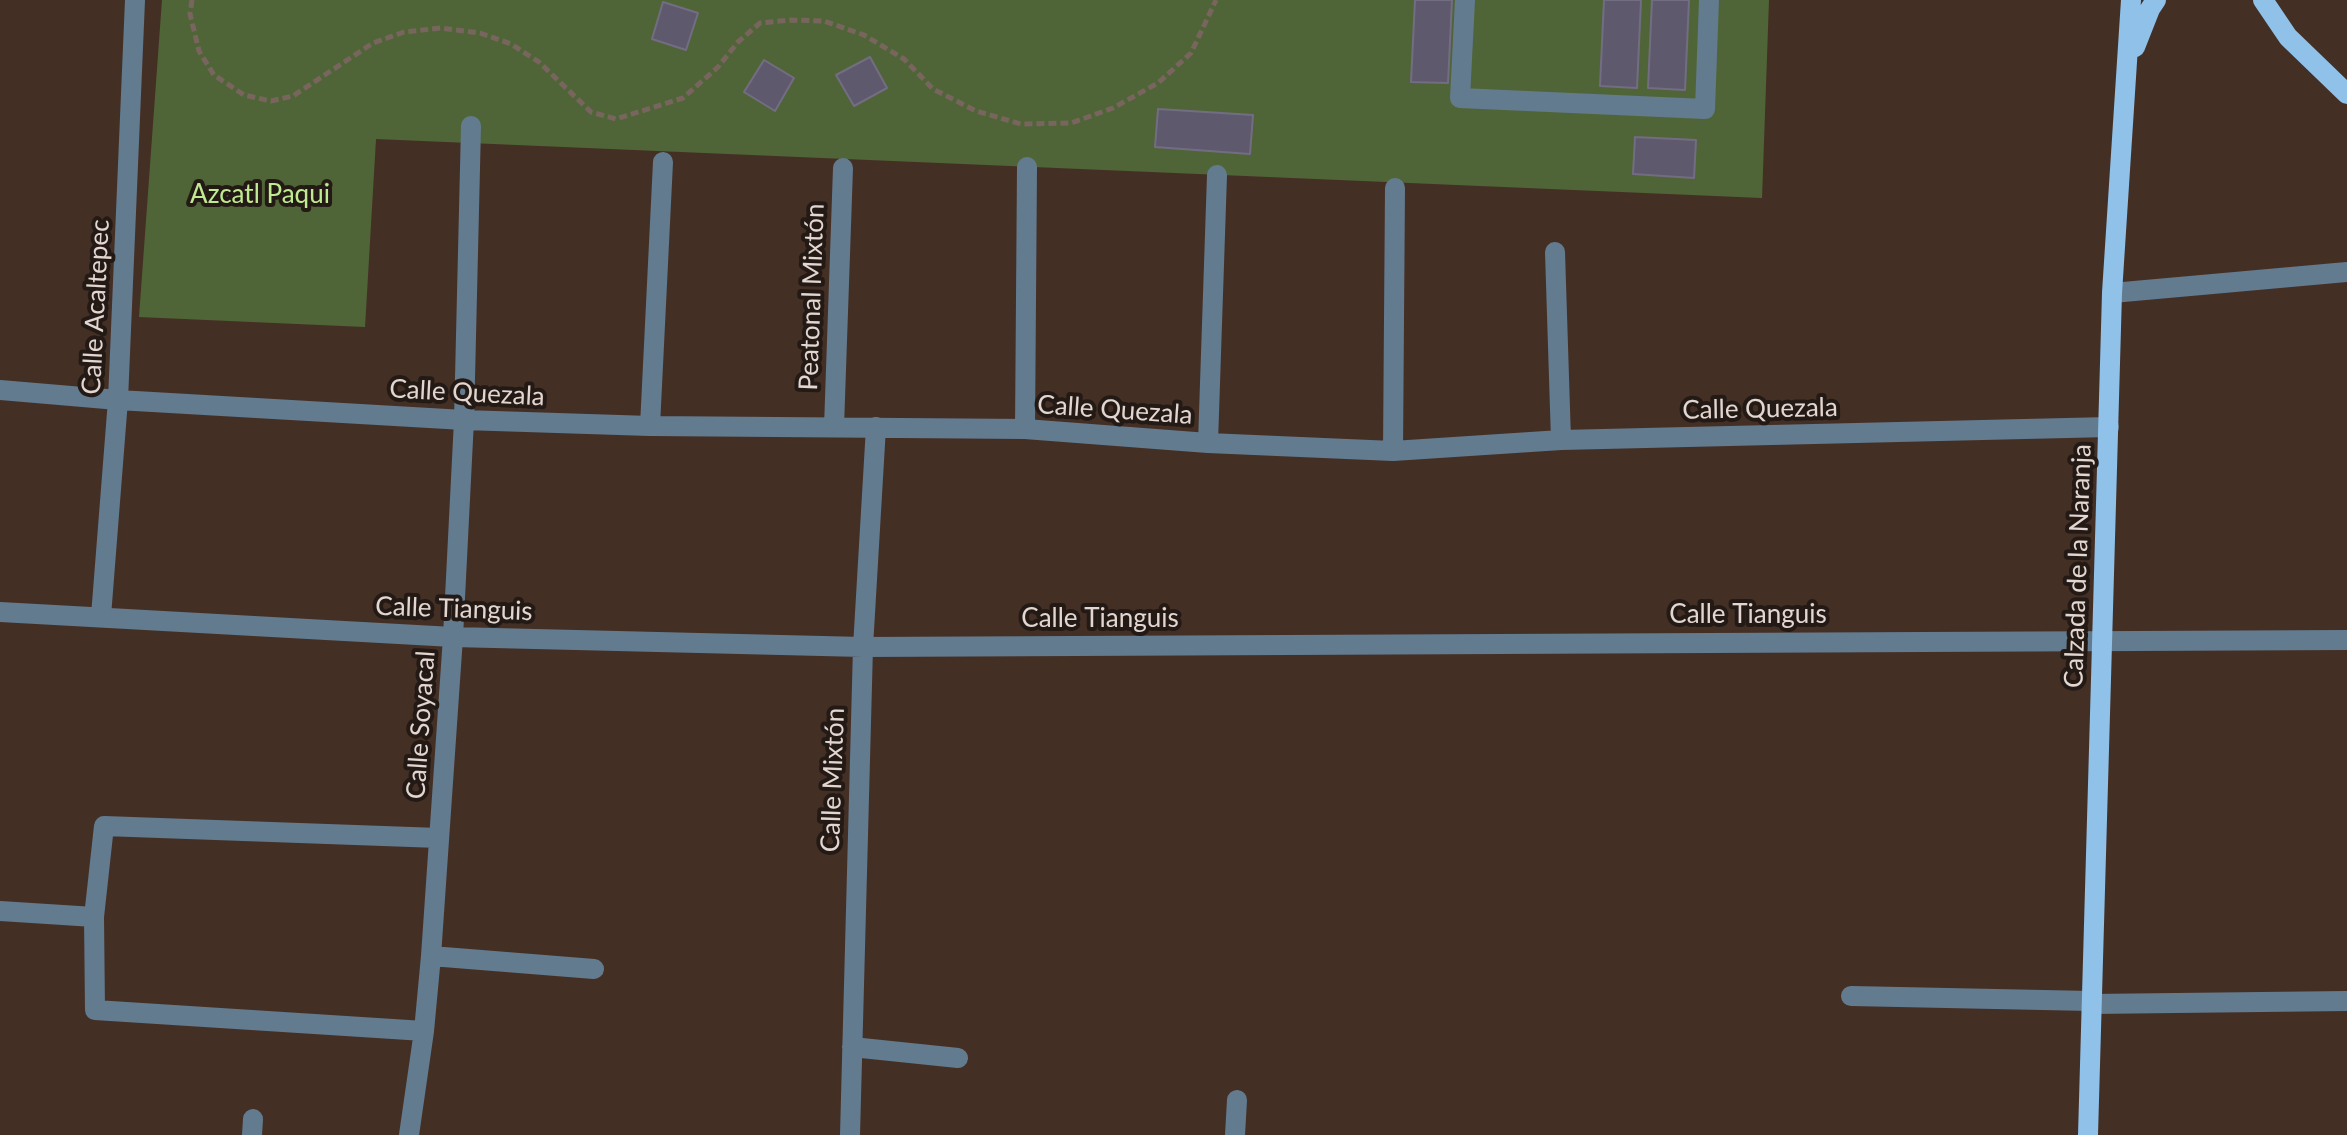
<!DOCTYPE html>
<meta charset="utf-8">
<style>
body{margin:0}
canvas{display:block;background:#442f25}
</style>
<canvas width="2347" height="1135"></canvas>
<script>
const ctx = document.querySelector('canvas').getContext('2d');
ctx.lineJoin = 'round';
function fillPath(path, color) { ctx.fillStyle = color; ctx.fill(path, 'evenodd'); }
const toPath = rows => new Path2D(rows.map(r => 'M' + r).join(''));
function stroke(path, color, width, dash) { ctx.strokeStyle = color; ctx.lineWidth = width; ctx.lineCap = dash ? 'butt' : 'round'; ctx.setLineDash(dash || []); ctx.stroke(path); }
function drawText(font, color, halo, rows, align = 'center') {
  ctx.font = font + ' Lato,sans-serif'; ctx.lineWidth = 8; ctx.setLineDash([]); ctx.textBaseline = 'middle'; ctx.strokeStyle = halo; ctx.fillStyle = color; for (const [text, x, y, turn = 0] of rows) {
    ctx.save(); ctx.translate(x, y); ctx.rotate((+turn || 0) * Math.PI / 180); ctx.textAlign = isNaN(turn) ? turn : align; if (halo) ctx.strokeText(text, 0, 0); ctx.fillText(text, 0, 0); ctx.restore();
  }
}
fillPath(toPath([
 [162,0,1769,0,1762,198,376,139,365,327,139,317]
]), '#506537');
const building = toPath([
 [1415,0,1452,0,1448,83,1411,82,1415,0],
 [1604,0,1641,0,1637,88,1600,86,1604,0],
 [1652,0,1689,0,1685,90,1648,88,1652,0],
 [663,2,698,13,686,50,652,39,663,2],
 [870,57,887,88,854,106,836,75,870,57],
 [764,60,794,78,775,111,744,92,764,60],
 [1158,109,1253,115,1250,154,1155,147,1158,109],
 [1635,137,1696,140,1694,178,1633,174,1635,137]
]);
fillPath(building, '#5f596e');
stroke(building, '#736d83', 2);
stroke(toPath([
 [192,0,190,14,199,51,214,75,244,95,271,101,293,96,373,43,404,32,441,28,480,33,511,44,539,62,591,112,616,119,683,98,718,67,738,42,760,23,791,20,824,21,864,35,904,59,933,89,976,111,1021,124,1071,123,1113,108,1158,83,1191,53,1216,0]
]), '#78655d', 5, [8, 4]);
stroke(toPath([
 [1465,0,1460,98,1705,109,1709,0],
 [1555,252,1561,440],
 [2112,293,2347,272],
 [0,390,118,400,464,420,650,426,1025,429,1208,443,1393,451,1561,440,2109,427],
 [650,426,663,162],
 [834,427,843,168],
 [1025,429,1027,167],
 [1208,443,1217,175],
 [1393,451,1395,188],
 [0,612,453,637,863,647,2347,640],
 [101,616,118,400,135,0],
 [0,911,94,917],
 [431,956,594,969],
 [1851,996,2091,1001],
 [2091,1004,2347,1001],
 [424,1031,95,1010,94,917,104,826,439,838],
 [852,1047,958,1058],
 [252,1135,253,1119],
 [409,1135,424,1031,431,956,453,637,464,420,471,126],
 [850,1135,863,647,876,427],
 [1235,1135,1237,1100]
]), '#637b8f', 20);
stroke(toPath([
 [2263,0,2288,37,2347,94],
 [2135,47,2150,9,2156,0],
 [2088,1135,2112,293,2131,0]
]), '#8fc1e9', 20);
drawText('26px', '#c0ea92', '#231a15', [
 ["Azcatl Paqui",260,195]
]);
drawText('26px', '#e3d5cf', '#231a15', [
 ["Peatonal Mixtón",812,297,-88],
 ["Calle Acaltepec",96,307,-87],
 ["Calle Quezala",467,393,3],
 ["Calle Quezala",1760,409,-1],
 ["Calle Quezala",1115,410,4],
 ["Calzada de la Naranja",2078,566,-88],
 ["Calle Tianguis",454,609,2],
 ["Calle Tianguis",1748,615],
 ["Calle Tianguis",1100,619],
 ["Calle Soyacal",421,725,-86],
 ["Calle Mixtón",833,780,-88]
]);
</script>
